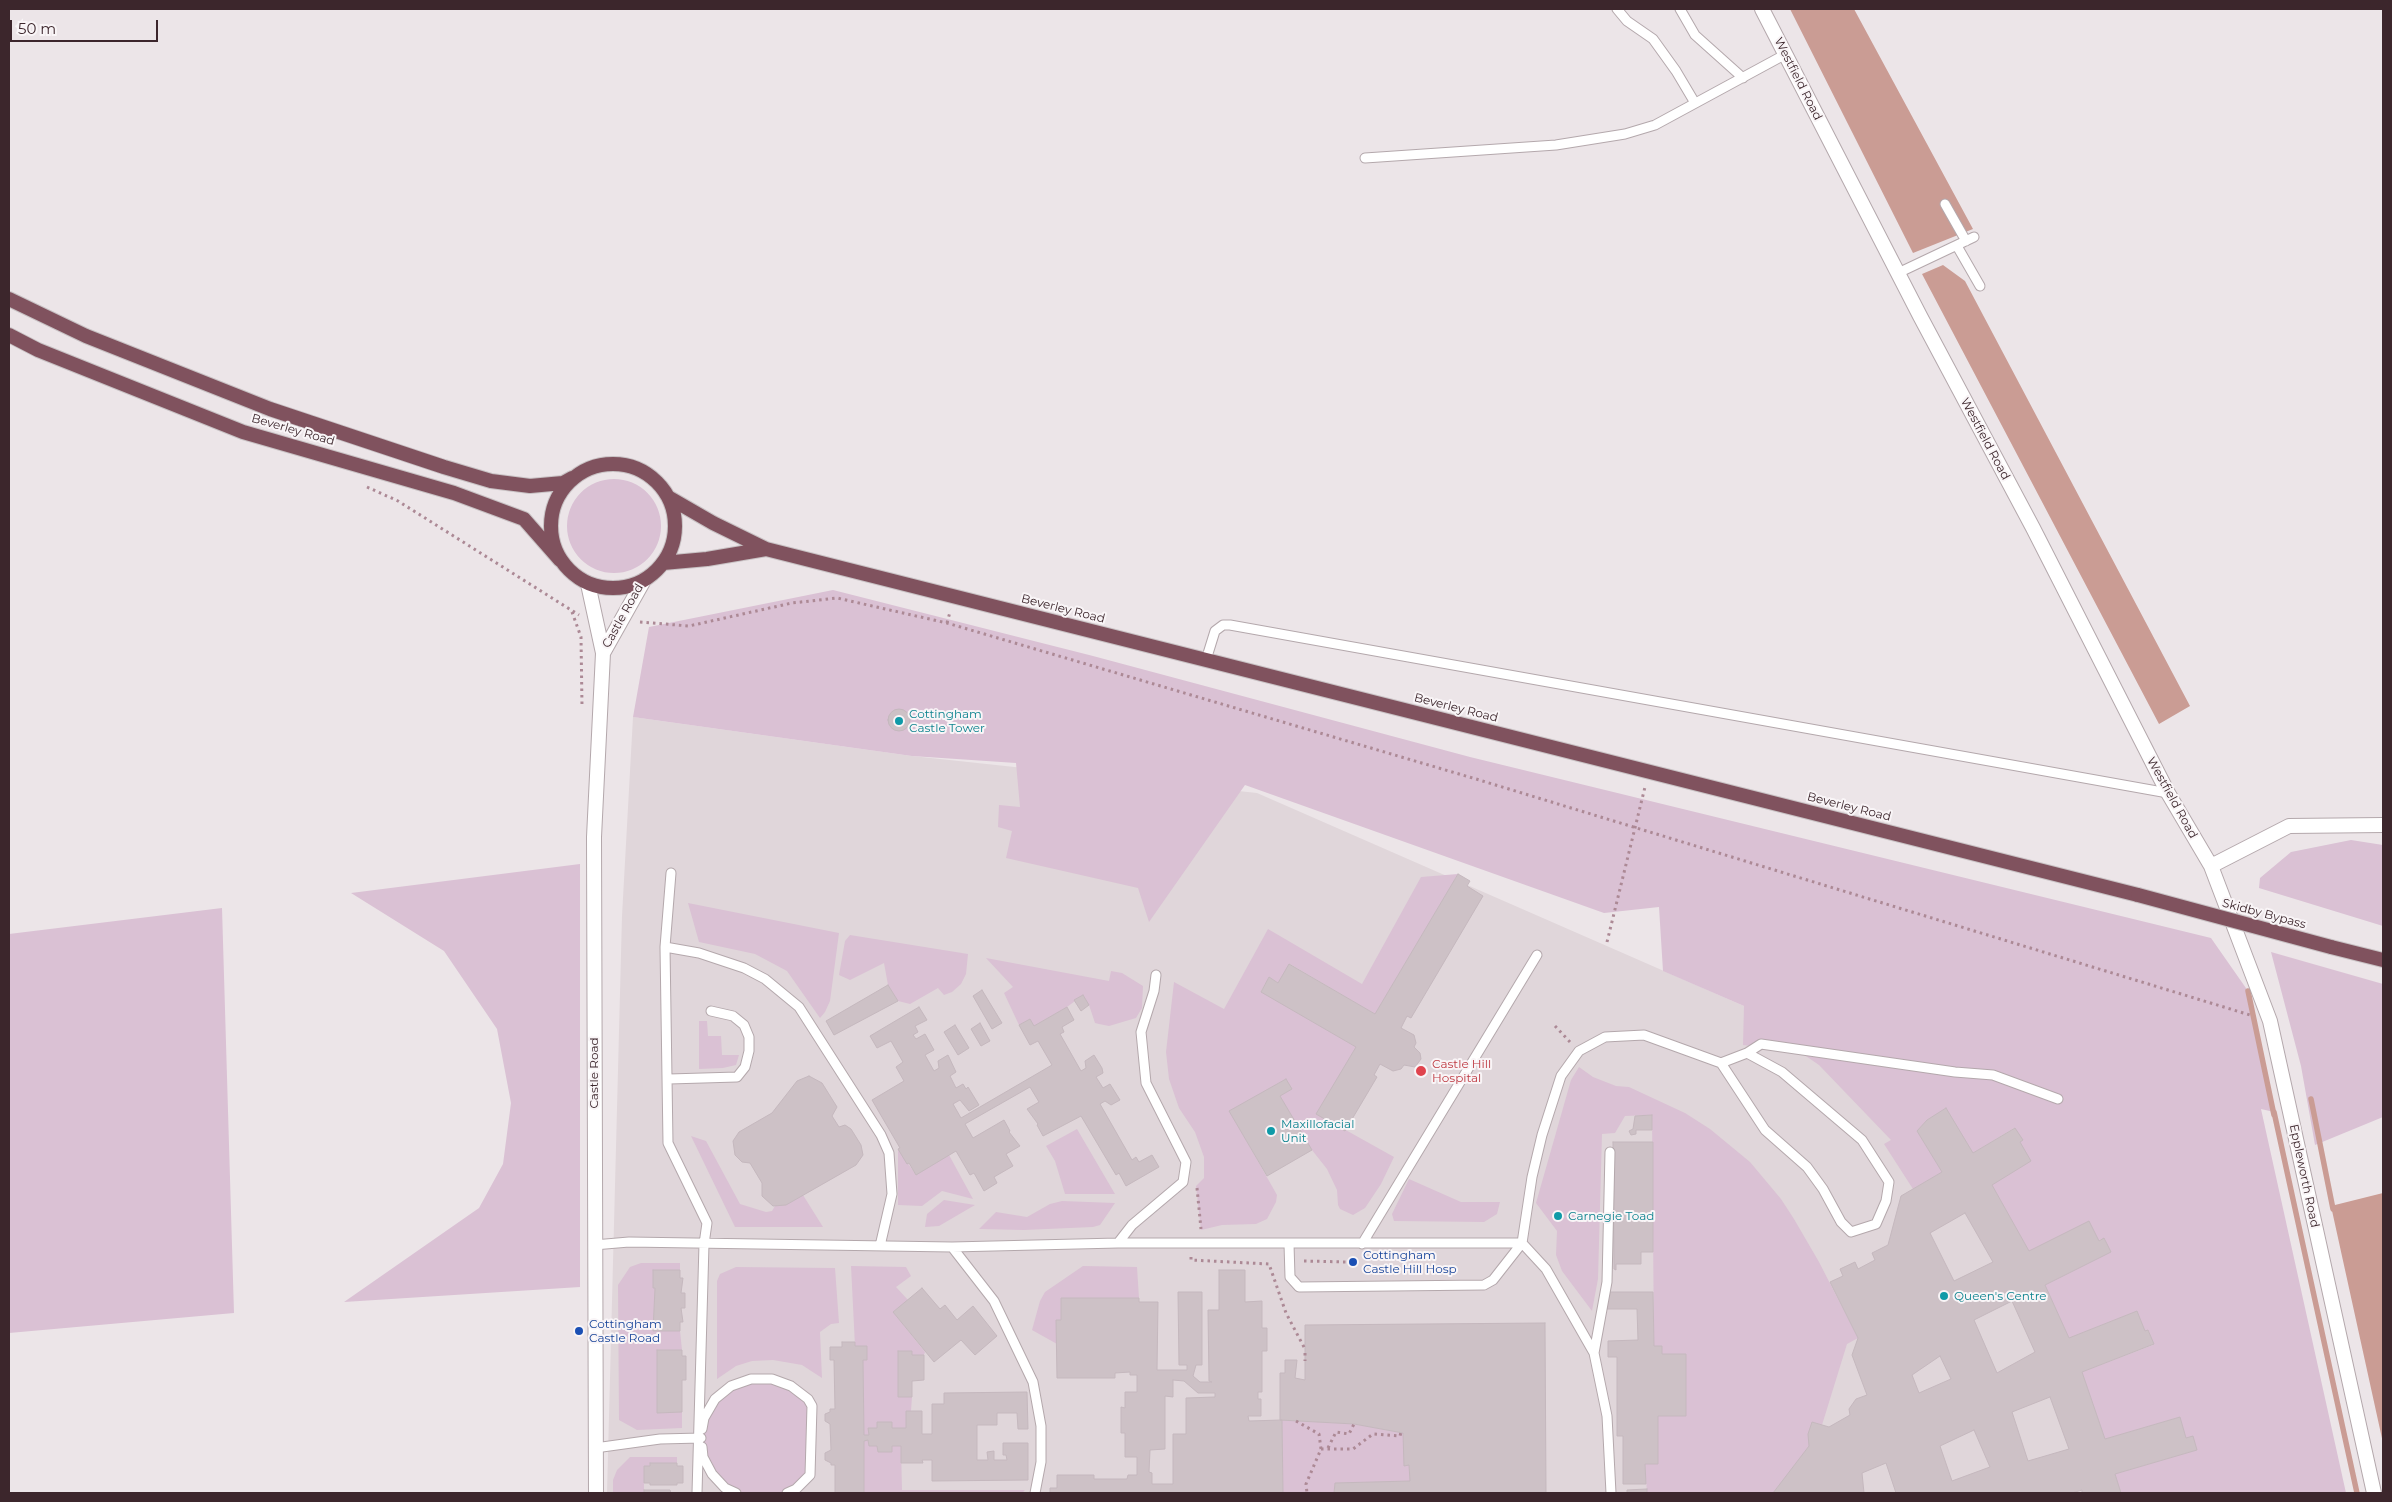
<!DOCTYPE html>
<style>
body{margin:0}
#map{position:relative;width:2392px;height:1502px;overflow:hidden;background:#ece5e8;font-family:Montserrat,sans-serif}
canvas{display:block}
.frame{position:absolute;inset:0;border:10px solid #3c262c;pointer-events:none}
.scale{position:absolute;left:10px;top:20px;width:148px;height:22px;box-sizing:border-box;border:2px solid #3c262c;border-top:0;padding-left:6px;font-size:15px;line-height:18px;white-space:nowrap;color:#3c262c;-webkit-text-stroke:4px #f9f5f7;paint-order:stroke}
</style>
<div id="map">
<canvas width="2392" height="1502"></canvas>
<div class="frame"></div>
<div class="scale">50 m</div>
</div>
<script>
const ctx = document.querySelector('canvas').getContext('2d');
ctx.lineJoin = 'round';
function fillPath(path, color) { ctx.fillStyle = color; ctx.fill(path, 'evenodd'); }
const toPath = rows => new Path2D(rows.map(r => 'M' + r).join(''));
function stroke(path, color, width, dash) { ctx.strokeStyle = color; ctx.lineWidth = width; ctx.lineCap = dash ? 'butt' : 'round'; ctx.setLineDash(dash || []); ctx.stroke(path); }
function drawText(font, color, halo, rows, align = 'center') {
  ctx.font = font + ' Montserrat,sans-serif'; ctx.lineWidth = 4; ctx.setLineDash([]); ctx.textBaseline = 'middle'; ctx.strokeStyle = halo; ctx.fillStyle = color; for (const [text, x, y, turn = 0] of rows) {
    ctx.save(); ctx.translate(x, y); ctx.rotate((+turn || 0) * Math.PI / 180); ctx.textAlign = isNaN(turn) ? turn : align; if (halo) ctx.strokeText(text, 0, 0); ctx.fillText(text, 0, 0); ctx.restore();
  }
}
fillPath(toPath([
 [633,717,912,756,1257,793,1744,1006,1983,1032,2346,1493,607,1493,622,916]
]), '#e0d6da');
fillPath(toPath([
 '567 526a47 47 0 1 1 94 0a47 47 0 1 1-94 0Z',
 [833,590,1093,656,1470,757,2211,938,2248,991,2274,1112,2261,1109,2346,1493,2121,1493,2115,1474,2197,1450,2186,1438,2180,1417,2105,1439,2082,1372,2153,1345,2149,1331,2145,1331,2137,1311,2069,1338,2045,1285,2110,1252,2105,1239,2029,1251,1992,1185,2022,1140,2014,1128,1973,1153,1946,1108,1927,1120,1917,1131,1942,1172,1913,1189,1884,1144,1891,1140,1819,1065,1800,1052,1743,1045,1744,1006,1663,971,1659,907,1604,913,1245,785,1149,922,1138,888,1006,858,1012,831,998,827,999,805,1020,807,1016,763,912,756,633,717,649,627],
 [2351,840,2383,845,2383,926,2259,888,2260,878,2291,852],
 [580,864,580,1287,344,1302,479,1208,503,1164,511,1103,497,1029,444,951,351,893],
 [1458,874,1375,1014,1290,964,1278,983,1269,977,1261,991,1356,1047,1317,1114,1394,1157,1381,1184,1365,1208,1353,1215,1340,1209,1338,1205,1337,1190,1327,1169,1312,1150,1280,1096,1292,1089,1286,1079,1230,1112,1277,1195,1276,1202,1267,1219,1256,1224,1222,1225,1201,1230,1196,1186,1204,1178,1204,1157,1195,1132,1179,1108,1169,1079,1166,1052,1174,982,1224,1009,1268,929,1362,984,1421,877],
 [688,903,839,933,830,1001,825,1012,820,1018,787,971,755,954,699,942],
 [222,908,234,1313,9,1333,9,934],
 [850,935,968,954,966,974,961,984,952,992,944,995,938,988,910,1004,898,1001,888,985,884,963,850,980,839,975,845,941],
 [2271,952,2383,984,2383,1117,2315,1145,2301,1066],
 [986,958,1109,981,1111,971,1122,973,1143,986,1142,1008,1136,1018,1109,1026,1099,1024,1095,1023,1089,1005,1083,995,1067,1007,1034,1026,1030,1019,1019,1025,1004,993,1013,987],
 [699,1021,707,1021,708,1036,721,1036,722,1055,739,1055,736,1065,723,1068,699,1069],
 [1579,1067,1593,1077,1616,1086,1629,1087,1685,1113,1710,1129,1750,1162,1781,1199,1794,1219,1819,1262,1858,1338,1847,1344,1822,1425,1812,1422,1809,1446,1773,1493,1647,1493,1645,1464,1658,1464,1658,1416,1686,1415,1686,1354,1662,1354,1662,1346,1654,1346,1652,1115,1625,1116,1615,1133,1602,1134,1598,1279,1592,1311,1562,1271,1556,1255,1557,1231,1536,1203,1571,1080],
 [1077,1129,1115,1194,1065,1194,1055,1161,1046,1146],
 [691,1136,706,1141,740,1204,766,1212,772,1211,775,1206,786,1205,803,1195,823,1227,735,1227],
 [898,1149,916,1175,949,1155,973,1199,942,1191,922,1206,898,1205],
 [1409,1179,1461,1202,1500,1202,1497,1214,1484,1222,1394,1221,1392,1214],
 [944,1200,975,1205,939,1226,925,1227,927,1214],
 [1062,1201,1115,1203,1100,1225,1093,1227,1024,1230,979,1229,996,1212,1027,1217,1050,1204],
 [641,1263,680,1263,680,1270,653,1270,653,1288,655,1288,653,1331,680,1331,682,1350,657,1350,657,1413,682,1412,682,1428,637,1430,619,1420,618,1285,630,1267],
 [851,1266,906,1267,911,1276,896,1287,908,1300,893,1312,925,1352,924,1355,912,1355,911,1351,898,1351,898,1397,912,1397,911,1411,906,1411,906,1428,869,1428,869,1435,864,1435,863,1360,867,1360,867,1347,855,1346],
 [1083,1266,1137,1267,1139,1298,1061,1298,1061,1320,1056,1320,1057,1344,1032,1330,1040,1301,1045,1292],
 [736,1267,835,1268,839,1323,831,1324,820,1332,822,1378,802,1365,773,1360,752,1361,736,1366,717,1379,717,1281,720,1274],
 [772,1379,808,1399,810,1475,787,1493,736,1493,712,1474,701,1438,704,1418,731,1386],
 [1282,1420,1354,1424,1403,1433,1405,1465,1409,1465,1410,1481,1335,1483,1334,1493,1283,1493],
 [868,1440,869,1446,877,1446,878,1452,892,1452,892,1446,901,1446,902,1490,1025,1490,1022,1493,864,1493,864,1441],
 [630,1457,677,1457,677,1463,650,1463,650,1466,644,1466,644,1493,613,1493,613,1480,617,1470]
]), '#dac1d4');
fillPath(toPath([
 [1790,9,1854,9,1973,229,1913,253],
 [1943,265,1965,281,2190,706,2159,724,1922,274],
 [2383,1193,2383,1443,2331,1206]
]), '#ca9c94');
stroke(toPath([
 [2248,991,2274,1115],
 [2311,1099,2333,1209],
 [2274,1112,2357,1493]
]), '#ca9c94', 5.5);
const building = toPath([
 '888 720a11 11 0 1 1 22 0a11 11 0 1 1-22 0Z',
 [1458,874,1470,881,1467,886,1483,896,1411,1018,1407,1016,1401,1028,1414,1035,1416,1043,1414,1047,1420,1053,1421,1059,1415,1067,1404,1065,1401,1069,1393,1071,1380,1064,1374,1075,1377,1077,1345,1131,1316,1114,1356,1047,1261,992,1269,977,1278,983,1289,964,1375,1014,1458,874],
 [888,985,898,1001,834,1035,826,1021,888,985],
 [982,990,1002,1023,992,1029,973,996,982,990],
 [1083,995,1089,1005,1081,1011,1074,1000,1083,995],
 [919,1007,927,1020,915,1026,918,1032,913,1035,916,1039,925,1034,934,1050,925,1055,934,1071,939,1068,938,1061,948,1055,956,1072,950,1076,956,1088,963,1084,966,1089,968,1087,979,1105,969,1111,960,1100,953,1104,961,1118,1052,1065,1038,1041,1030,1045,1019,1025,1030,1019,1034,1026,1067,1007,1074,1020,1062,1027,1064,1032,1060,1034,1081,1071,1086,1068,1085,1061,1094,1055,1102,1068,1103,1073,1096,1077,1103,1088,1110,1084,1120,1100,1111,1105,1105,1101,1100,1104,1132,1160,1136,1157,1139,1162,1152,1155,1159,1167,1126,1186,1119,1173,1116,1175,1081,1116,1043,1136,1037,1125,1038,1124,1027,1109,1039,1102,1030,1087,965,1124,973,1138,1004,1120,1010,1131,1009,1132,1020,1146,1006,1154,1013,1166,994,1177,997,1183,984,1191,974,1173,970,1175,956,1151,916,1175,909,1163,907,1164,898,1149,900,1148,872,1100,904,1081,896,1067,903,1062,891,1041,877,1048,870,1036,919,1007],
 [980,1023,990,1041,981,1046,971,1029,980,1023],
 [955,1025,969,1048,958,1055,944,1032,955,1025],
 [809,1076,822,1083,837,1107,832,1116,839,1127,845,1125,851,1129,861,1145,863,1155,856,1165,786,1205,773,1206,762,1196,762,1183,750,1163,742,1162,735,1155,733,1141,739,1132,772,1113,797,1081,809,1076],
 [1286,1079,1292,1089,1280,1096,1312,1150,1267,1176,1229,1111,1286,1079],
 [1946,1108,1973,1153,2015,1128,2023,1140,2020,1142,2031,1161,1992,1185,2029,1251,2089,1221,2099,1241,2104,1238,2111,1252,2045,1285,2069,1338,2137,1311,2145,1331,2148,1330,2154,1344,2082,1372,2105,1439,2180,1417,2186,1438,2193,1436,2197,1450,2115,1474,2121,1493,2082,1493,2082,1490,2072,1493,1896,1493,1886,1463,1862,1473,1864,1493,1773,1493,1809,1446,1808,1434,1812,1422,1829,1427,1850,1415,1849,1409,1856,1399,1867,1395,1852,1355,1858,1338,1830,1282,1843,1276,1840,1269,1855,1262,1858,1269,1875,1260,1872,1253,1888,1245,1901,1196,1942,1172,1917,1131,1927,1120,1946,1108],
 [1965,1213,1993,1262,1954,1281,1930,1233,1965,1213],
 [2012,1301,2035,1352,1997,1373,1974,1320,2012,1301],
 [1940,1356,1951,1379,1919,1393,1912,1375,1940,1356],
 [2050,1397,2069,1449,2028,1461,2012,1412,2050,1397],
 [1974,1430,1990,1467,1952,1481,1940,1446,1974,1430],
 [1652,1115,1652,1130,1636,1130,1636,1134,1631,1135,1629,1131,1633,1129,1635,1116,1652,1115],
 [1613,1142,1653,1142,1653,1252,1641,1252,1641,1264,1616,1264,1616,1270,1614,1269,1613,1142],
 [653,1270,680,1270,680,1278,683,1278,681,1293,685,1293,685,1308,681,1308,683,1322,680,1322,680,1331,653,1331,655,1288,653,1288,653,1270],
 [1219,1270,1245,1270,1245,1302,1262,1301,1262,1328,1267,1328,1267,1351,1262,1351,1262,1392,1258,1392,1258,1399,1261,1399,1261,1416,1248,1416,1249,1421,1282,1420,1283,1493,1050,1493,1050,1488,1057,1488,1057,1475,1094,1475,1094,1479,1127,1479,1128,1475,1137,1475,1137,1457,1125,1457,1125,1433,1121,1433,1121,1407,1125,1408,1125,1392,1137,1392,1137,1375,1130,1375,1130,1372,1115,1373,1115,1378,1057,1378,1056,1320,1061,1320,1061,1298,1139,1298,1139,1302,1158,1302,1157,1370,1187,1370,1187,1365,1179,1365,1178,1292,1202,1292,1202,1365,1196,1365,1193,1376,1200,1382,1212,1382,1209,1381,1208,1310,1219,1310,1219,1270],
 [1173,1380,1184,1381,1198,1393,1215,1393,1215,1397,1186,1398,1186,1434,1173,1434,1173,1484,1152,1484,1152,1473,1149,1472,1150,1450,1165,1449,1165,1396,1173,1397,1173,1380],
 [922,1288,940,1309,945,1305,957,1320,973,1306,997,1336,975,1355,961,1340,934,1362,893,1312,922,1288],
 [1607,1292,1653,1292,1654,1346,1662,1346,1662,1354,1686,1354,1686,1416,1658,1416,1658,1464,1645,1464,1646,1484,1623,1484,1623,1436,1617,1436,1617,1357,1608,1357,1608,1341,1638,1340,1637,1309,1607,1309,1607,1292],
 [1545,1323,1546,1493,1320,1493,1334,1493,1335,1483,1410,1481,1409,1465,1404,1466,1403,1433,1354,1424,1280,1420,1280,1373,1285,1373,1285,1360,1297,1360,1295,1378,1305,1380,1305,1325,1545,1323],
 [842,1342,855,1342,855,1346,867,1346,867,1360,863,1360,864,1435,869,1435,868,1428,877,1428,877,1422,892,1422,892,1428,906,1428,906,1411,922,1411,922,1434,932,1434,932,1404,944,1404,944,1393,1027,1392,1028,1429,1018,1429,1017,1413,997,1413,997,1425,977,1425,977,1460,988,1460,987,1452,994,1451,994,1460,1007,1460,1006,1455,1003,1455,1003,1443,1028,1443,1028,1480,932,1481,932,1460,922,1460,923,1463,901,1463,901,1446,892,1446,892,1452,878,1452,877,1446,869,1446,868,1440,864,1441,864,1493,835,1493,835,1465,831,1465,831,1463,825,1460,825,1453,831,1450,830,1424,825,1421,825,1414,830,1412,830,1409,835,1409,834,1360,830,1360,830,1347,842,1347,842,1342],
 [657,1350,682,1350,682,1356,686,1356,686,1380,682,1380,682,1412,657,1413,657,1350],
 [898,1351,912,1351,912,1355,924,1355,924,1380,912,1381,912,1397,898,1397,898,1351],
 [650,1463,677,1463,677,1466,683,1466,683,1483,677,1483,677,1485,650,1485,650,1483,644,1483,644,1466,650,1466,650,1463],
 [1647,1489,1647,1493,1627,1493,1627,1490,1647,1489],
 [644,1490,670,1490,671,1493,644,1493,644,1490]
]);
fillPath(building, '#cdc1c6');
stroke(building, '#c5b8be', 1);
const service = toPath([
 [1617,9,1627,21,1653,39,1676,71,1695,103],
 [1680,9,1695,35,1743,78],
 [1365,158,1556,145,1625,134,1655,125,1786,54],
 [1945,204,1966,241],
 [1957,246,1980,286],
 [1898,273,1974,237],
 [1206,660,1215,631,1223,625,1230,625,2168,793],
 [671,873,665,947,668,1143,707,1223,704,1244,697,1493],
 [665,947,699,953,744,968,765,979,799,1007,881,1135,889,1153,892,1194,880,1246],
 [1747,1053,1761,1044,1955,1072,1993,1075,2058,1099],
 [669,1079,737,1077,745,1067,749,1051,749,1037,744,1025,733,1016,711,1011],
 [1610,1152,1607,1282,1594,1353,1607,1416,1611,1493],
 [1118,1243,1132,1225,1183,1182,1186,1162,1146,1083,1141,1032,1154,991,1156,975],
 [1289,1244,1290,1277,1299,1287,1484,1285,1493,1280,1522,1243,1532,1177,1542,1135,1561,1076,1579,1051,1605,1037,1644,1035,1721,1063,1747,1053,1782,1072,1862,1140,1889,1182,1886,1201,1876,1224,1851,1232,1841,1222,1823,1189,1807,1167,1765,1130,1721,1063],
 [1362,1244,1537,955],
 [594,1245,629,1242,952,1247,1118,1243,1522,1243,1546,1269,1594,1353],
 [952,1247,994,1301,1033,1382,1041,1426,1041,1462,1035,1493],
 [702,1429,704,1418,715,1399,731,1386,751,1379,772,1379,791,1386,808,1399,812,1406,810,1475,796,1489,787,1493],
 [702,1447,703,1457,712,1474,725,1488,736,1493],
 [595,1448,660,1439,701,1438]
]);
const tertiary = toPath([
 [1762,9,1920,316,2033,528,2168,793,2211,866,2270,1021,2374,1493],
 [588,584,603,653,594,837,596,1493],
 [603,653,644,580],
 [2211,866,2289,826,2383,825]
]);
const trunk = toPath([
 [9,299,86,336,270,409,444,467,491,481,530,486,563,483,572,478],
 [9,335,38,350,243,432,454,493,524,519,560,560],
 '551 526a62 62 0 1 1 124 0a62 62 0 1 1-124 0Z',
 [668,497,713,523,766,549,2138,895],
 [663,563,707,559,766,549],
 [2331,947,2383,960]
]);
stroke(service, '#b4a8ac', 11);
stroke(tertiary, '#b4a8ac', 16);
stroke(trunk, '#c8c2c4', 16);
stroke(toPath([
 [367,487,398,501,579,615],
 [572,612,581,637,582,706],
 [640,622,689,626,792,603,837,598,947,623,1476,779,2250,1015],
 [947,623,950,612],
 [1607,942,1645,787],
 [1555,1026,1570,1042],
 [1197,1188,1201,1229],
 [1191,1257,1191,1260,1269,1264,1286,1313,1305,1349],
 [1304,1261,1348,1262],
 [1305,1353,1305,1361],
 [1296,1421,1319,1434,1321,1449,1306,1484,1307,1493],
 [1328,1448,1336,1432,1349,1434,1354,1424],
 [1321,1449,1353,1449,1373,1434,1400,1436,1401,1432]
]), '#ac8995', 3, [2.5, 4]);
stroke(service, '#fff', 9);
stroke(tertiary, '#fff', 14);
stroke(trunk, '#80525e', 14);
const trunkBridge = toPath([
 [2138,895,2331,947]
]);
stroke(trunkBridge, '#c8c2c4', 16, []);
stroke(trunkBridge, '#80525e', 14);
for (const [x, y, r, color] of [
 [899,721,5,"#0f9aa8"],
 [1421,1071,6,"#e0444e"],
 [1271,1131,5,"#0f9aa8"],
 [1558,1216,5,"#0f9aa8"],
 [1353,1262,5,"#1a4fb4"],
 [1944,1296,5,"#0f9aa8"],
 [579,1331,5,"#1a4fb4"]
]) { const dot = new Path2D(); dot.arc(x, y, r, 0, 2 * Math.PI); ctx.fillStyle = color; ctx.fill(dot); stroke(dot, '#f9f5f7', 2); }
drawText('12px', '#3c262c', '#f9f5f7', [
 ["Westfield Road",1798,79,63],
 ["Beverley Road",293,430,16],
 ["Westfield Road",1985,439,62],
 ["Beverley Road",1063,609,14],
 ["Castle Road",623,616,-61],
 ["Beverley Road",1456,708,14],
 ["Westfield Road",2172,798,61],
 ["Beverley Road",1849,807,14],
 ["Skidby Bypass",2264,914,15],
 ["Castle Road",594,1073,-90],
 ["Eppleworth Road",2304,1176,78]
]);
drawText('12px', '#0d838f', '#f9f5f7', [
 ["Cottingham",909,714],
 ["Castle Tower",909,728],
 ["Maxillofacial",1281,1124],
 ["Unit",1281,1138],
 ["Carnegie Toad",1568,1216],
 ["Queen's Centre",1954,1296]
], 'left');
drawText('12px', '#be3a42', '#f9f5f7', [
 ["Castle Hill",1432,1064],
 ["Hospital",1432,1078]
], 'left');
drawText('12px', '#164399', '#f9f5f7', [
 ["Cottingham",1363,1255],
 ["Castle Hill Hosp",1363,1269],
 ["Cottingham",589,1324],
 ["Castle Road",589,1338]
], 'left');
</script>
